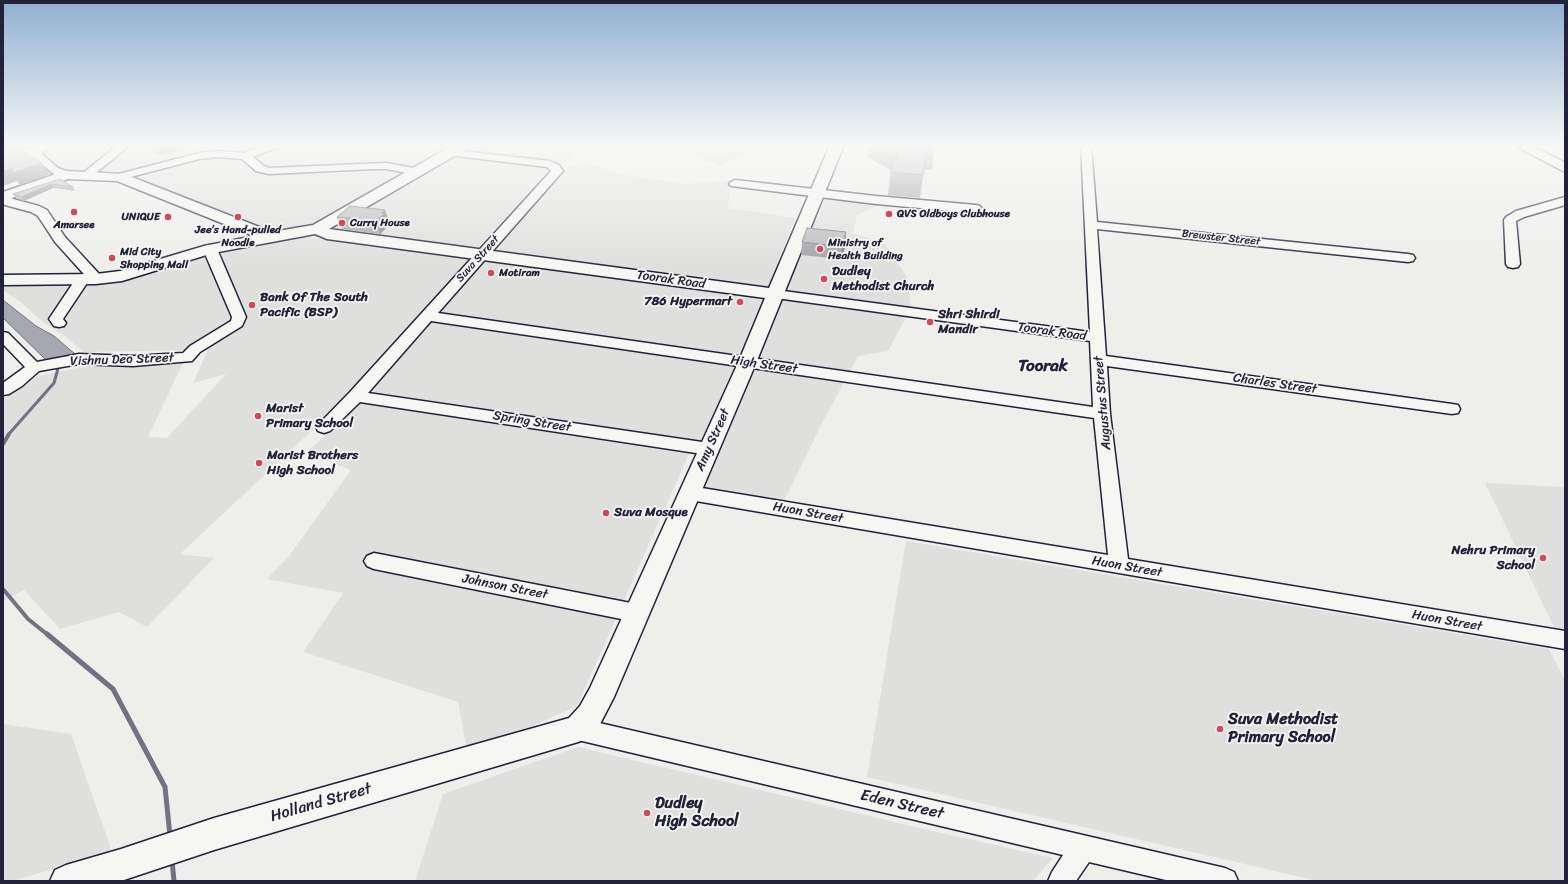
<!DOCTYPE html>
<meta charset="utf-8">
<style>
body{margin:0}
#map{position:relative;width:1568px;height:884px;overflow:hidden;background:#eeeeeb;font-family:Sriracha,sans-serif}
canvas{display:block}
.frame{position:absolute;inset:0;border:4px solid #22223b;pointer-events:none}
</style>
<div id="map">
<canvas width="1568" height="884"></canvas>
<div class="frame"></div>
</div>
<script>
const ctx = document.querySelector('canvas').getContext('2d');
ctx.lineJoin = 'round';
function fillPath(path, color) { ctx.fillStyle = color; ctx.fill(path, 'evenodd'); }
const toPath = rows => new Path2D(rows.map(r => 'M' + r).join(''));
function stroke(path, color, width, dash) { ctx.strokeStyle = color; ctx.lineWidth = width; ctx.lineCap = dash ? 'butt' : 'round'; ctx.setLineDash(dash || []); ctx.stroke(path); }
function drawText(font, color, halo, rows, align = 'center') {
  ctx.font = font + ' Sriracha,sans-serif'; ctx.lineWidth = 3.5; ctx.setLineDash([]); ctx.textBaseline = 'middle'; ctx.strokeStyle = halo; ctx.fillStyle = color; for (const [text, x, y, turn = 0] of rows) {
    ctx.save(); ctx.translate(x, y); ctx.rotate((+turn || 0) * Math.PI / 180); ctx.textAlign = isNaN(turn) ? turn : align; if (halo) ctx.strokeText(text, 0, 0); ctx.fillText(text, 0, 0); ctx.restore();
  }
}
fillPath(toPath([
 [50,145,121,145,86,174,60,171,38,152],
 [131,145,267,145,247,153,228,149,202,152,187,158,121,173,96,173],
 [282,145,465,145,452,154,544,165,549,171,476,249,338,235,323,227,422,168,384,162,279,168,265,166,255,155],
 [468,145,583,145,566,164,456,154],
 [203,156,239,157,248,168,263,174,387,169,413,173,306,230,276,233,130,176],
 [587,161,616,174,685,184,731,180,728,208,795,218,768,288,494,251,568,168],
 [826,199,878,205,857,215,853,233,885,244,908,279,911,308,888,351,858,356,821,425,781,507,693,491,812,218,818,218],
 [304,237,472,258,351,394,180,554,214,558,147,627,119,612,60,629,24,590,3,601,3,398,37,376,87,366,183,363,148,437,167,438,226,374,193,383,208,350,84,352,62,334,45,324,23,304,3,290,3,285,94,283,223,250],
 [479,257,768,297,702,442,362,390],
 [360,403,689,454,577,706,468,755,458,702,303,652,343,593,267,579,289,556,351,470,306,453],
 [1485,483,1565,487,1565,650,1555,629],
 [906,541,1549,649,1565,681,1565,881,1318,881,867,777],
 [3,724,71,734,112,852,12,881,3,881],
 [578,747,937,832,1053,858,1033,881,415,881,443,794]
]), '#dfdfde');
fillPath(toPath([
 [672,145,757,145,721,166]
]), '#d0d0d1');
const water = toPath([
 [3,300,36,326,54,336,75,354,46,360,3,318,3,300]
]);
fillPath(water, '#a7a7af');
stroke(water, '#727281', 1);
stroke(toPath([
 [8,435,54,383,59,365]
]), '#727281', 3);
stroke(toPath([
 [3,444,9,434],
 [3,589,28,619,48,635]
]), '#727281', 4);
stroke(toPath([
 [47,634,113,689,165,787,170,836],
 [172,860,174,881]
]), '#727281', 5);
const minor = toPath([
 [5,145,14,145,38,151,58,168,71,173,73,175,71,177,67,178,55,175,30,155,5,149,4,147,5,145],
 [118,145,130,145,91,177,83,177,81,175,83,173,118,145],
 [264,145,279,145,278,147,253,157,264,166,269,168,386,163,419,169,423,170,425,172,423,174,419,175,386,169,373,169,269,174,256,171,242,159,218,157,199,159,119,180,115,179,113,177,115,175,199,153,218,151,244,153,264,145],
 [1081,145,1091,145,1097,222,1408,254,1413,255,1415,258,1413,261,1408,262,1097,229,1106,356,1452,404,1458,405,1460,409,1458,413,1452,414,1107,366,1110,414,1128,559,1565,631,1565,649,690,500,684,498,681,493,684,488,690,486,1108,555,1094,418,431,321,368,393,709,443,715,445,718,449,715,453,709,455,360,402,330,431,324,433,318,431,316,427,350,392,551,171,547,167,448,155,446,153,452,150,550,161,559,165,563,171,438,313,1093,407,1090,341,776,298,771,297,769,294,771,291,776,290,1090,332,1081,145],
 [1516,145,1530,145,1562,161,1565,163,1565,172,1517,147,1516,145],
 [735,180,876,196,976,205,980,206,982,209,980,212,976,213,876,204,731,186,729,184,731,182,735,180],
 [3,194,13,199,39,206,47,210,65,237,101,276,103,279,101,282,91,282,55,242,38,216,31,212,5,205,3,203,3,194],
 [1565,197,1565,205,1524,217,1516,221,1520,264,1518,267,1513,268,1508,267,1506,264,1504,220,1506,217,1516,211,1565,197],
 [210,245,215,246,217,249,246,317,242,326,200,352,192,361,133,366,79,364,39,371,22,386,9,394,3,395,3,383,25,367,3,344,3,332,8,333,37,362,79,354,133,356,183,353,190,346,231,321,232,317,203,249,205,246,210,245],
 [82,276,87,277,89,280,63,319,66,323,64,326,59,327,54,326,49,319,77,277,82,276],
 [374,553,636,604,643,607,646,613,643,619,636,622,374,569,367,566,364,561,367,556,374,553],
 [578,718,1225,868,1234,872,1238,881,1170,881,1089,862,1076,881,1048,881,1052,872,1063,855,578,740,570,737,567,729,570,721,578,718]
]);
const major = toPath([
 [453,145,470,145,468,148,329,229,769,288,830,145,844,145,756,363,614,697,600,724,588,738,578,742,214,850,121,881,50,881,55,870,66,865,121,849,214,818,569,718,580,706,590,688,738,363,765,298,327,239,315,234,213,253,122,281,96,284,3,285,3,275,96,274,120,271,204,246,254,236,117,181,68,179,3,201,3,192,62,172,67,171,124,174,272,232,313,225,453,145]
]);
const highway = toPath([
 [36,145,52,145,39,156,34,157,29,156,27,153,36,145]
]);
stroke(minor, '#22223b', 3);
stroke(major, '#22223b', 3);
stroke(highway, '#22223b', 3);
fillPath(minor, '#f6f6f2');
fillPath(major, '#f6f6f2');
fillPath(highway, '#f6f6f2');
fillPath(toPath([
 [428,145,439,145,437,146],
 [469,145,494,145,482,152,470,148],
 [868,145,935,145,932,170,924,169,920,198,888,195,891,170,867,157],
 [60,179,73,187,75,191,53,188,24,201,16,198,13,194],
 [337,217,389,222,388,223,389,225,380,234,342,229],
 [802,242,846,245,841,259,801,255]
]), '#a1a1a4');
fillPath(toPath([
 [150,145,184,145,183,151,156,155],
 [481,145,494,145,482,152],
 [42,163,50,175,20,185,17,181,3,186,3,171,13,168],
 [51,184,53,188,24,201,22,197],
 [385,210,389,222,388,223,389,225,380,234,376,221,381,213],
 [846,232,846,245,841,259,842,247]
]), '#838386');
const building = toPath([
 [3,145,13,145,42,163,12,173,13,168,3,171,3,145],
 [888,145,935,145,935,148,927,147,923,175,890,172,899,151,888,145],
 [60,179,73,187,51,184,22,197,13,194,60,179],
 [350,206,385,210,381,213,385,213,376,221,337,217,350,206],
 [807,228,846,232,842,247,802,242,807,228]
]);
fillPath(building, '#bbbbbf');
stroke(building, '#838386', 1);
const sky = ctx.createLinearGradient(0, 0, 0, 269);
sky.addColorStop(0, '#8eafd1');
sky.addColorStop(0.54, '#f7f7f6');
sky.addColorStop(1, '#f7f7f600');
ctx.fillStyle = sky;
ctx.fillRect(0, 0, 1568, 269);
for (const [x, y, r, color] of [
 [74,212,4,"#d1495b"],
 [889,214,4,"#d1495b"],
 [168,217,4,"#d1495b"],
 [238,217,4,"#d1495b"],
 [342,223,4,"#d1495b"],
 [820,249,4,"#d1495b"],
 [112,258,4,"#d1495b"],
 [491,273,4,"#d1495b"],
 [824,279,4,"#d1495b"],
 [740,302,4,"#d1495b"],
 [252,305,4,"#d1495b"],
 [930,322,4,"#d1495b"],
 [258,416,4,"#d1495b"],
 [259,463,4,"#d1495b"],
 [606,513,4,"#d1495b"],
 [1543,558,4,"#d1495b"],
 [1220,729,4,"#d1495b"],
 [647,813,4,"#d1495b"]
]) { const dot = new Path2D(); dot.arc(x, y, r, 0, 2 * Math.PI); ctx.fillStyle = color; ctx.fill(dot); stroke(dot, '#f6f6f2', 1.5); }
drawText('bold 11px', '#22223b', '#f6f6f2', [
 ["QVS Oldboys Clubhouse",897,214],
 ["UNIQUE",160,217,"right"],
 ["Curry House",350,223],
 ["Amarsee",74,225,"center"],
 ["Jee’s Hand-pulled",238,230,"center"],
 ["Noodle",238,243,"center"],
 ["Ministry of",828,243],
 ["Health Building",828,256],
 ["Mid City",120,252],
 ["Shopping Mall",120,265],
 ["Motiram",499,273]
], 'left');
drawText('11px', '#22223b', '#f6f6f2', [
 ["Brewster Street",1221,238,6],
 ["Suva Street",478,259,-48]
]);
drawText('bold 13px', '#22223b', '#f6f6f2', [
 ["Dudley",832,272],
 ["Methodist Church",832,287],
 ["Bank Of The South",260,298],
 ["Pacific (BSP)",260,313],
 ["786 Hypermart",732,302,"right"],
 ["Shri Shirdi",938,315],
 ["Mandir",938,330],
 ["Marist",266,409],
 ["Primary School",266,424],
 ["Marist Brothers",267,456],
 ["High School",267,471],
 ["Suva Mosque",614,513],
 ["Nehru Primary",1535,551,"right"],
 ["School",1535,566,"right"]
], 'left');
drawText('13px', '#22223b', '#f6f6f2', [
 ["Toorak Road",671,280,8],
 ["Toorak Road",1052,332,8],
 ["Vishnu Deo Street",122,360,-2],
 ["High Street",764,365,8],
 ["Charles Street",1275,384,8],
 ["Augustus Street",1103,403,-95],
 ["Spring Street",532,422,9],
 ["Amy Street",713,440,-66],
 ["Huon Street",808,513,10],
 ["Huon Street",1127,567,10],
 ["Johnson Street",505,587,11],
 ["Huon Street",1447,621,10]
]);
drawText('bold 16px', '#22223b', '#f6f6f2', [
 ["Suva Methodist",1228,720],
 ["Primary School",1228,738],
 ["Dudley",655,804],
 ["High School",655,822]
], 'left');
drawText('16px', '#22223b', '#f6f6f2', [
 ["Holland Street",321,803,-16],
 ["Eden Street",902,805,13]
]);
drawText('bold 17px', '#22223b', '#f6f6f2', [
 ["Toorak",1043,367]
]);
</script>
